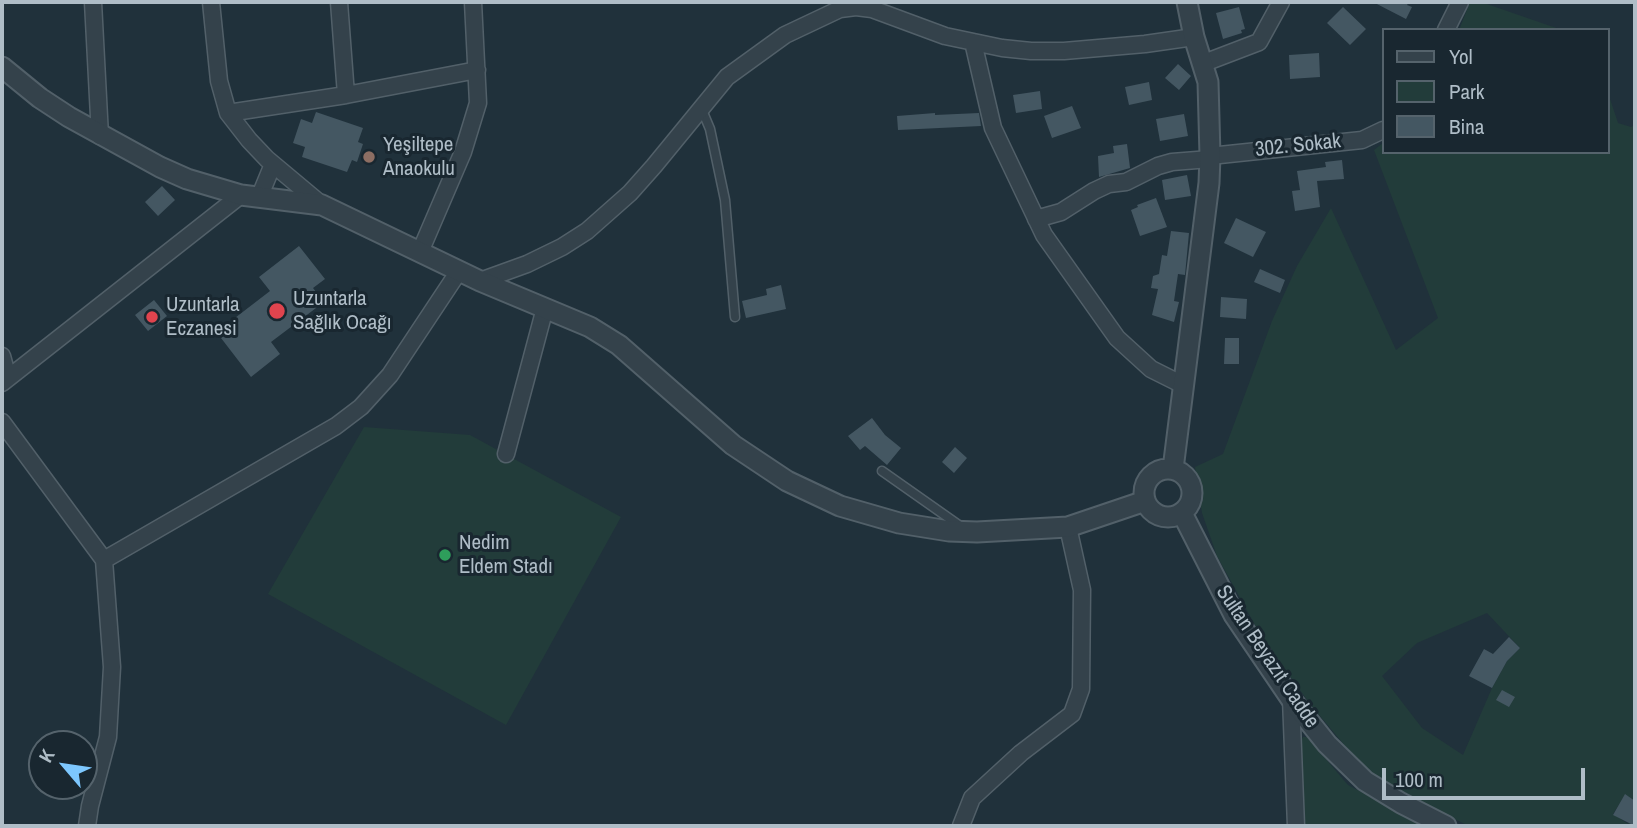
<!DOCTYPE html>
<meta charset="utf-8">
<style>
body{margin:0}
#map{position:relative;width:1637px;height:828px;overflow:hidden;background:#20313b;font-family:"Archivo Narrow",sans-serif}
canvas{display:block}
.frame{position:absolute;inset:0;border:4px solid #afbdc7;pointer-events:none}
.legend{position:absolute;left:1382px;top:28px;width:228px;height:126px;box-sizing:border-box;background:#192730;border:2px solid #55636c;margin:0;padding:9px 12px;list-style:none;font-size:21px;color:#afbdc7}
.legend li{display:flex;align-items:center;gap:14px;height:35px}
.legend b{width:35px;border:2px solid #55636c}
.north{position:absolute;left:28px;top:730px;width:70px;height:70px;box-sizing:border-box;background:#192730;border:2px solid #55636c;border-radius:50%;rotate:299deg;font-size:19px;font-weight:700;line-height:28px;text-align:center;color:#afbdc7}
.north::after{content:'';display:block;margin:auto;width:24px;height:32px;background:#7dc7fe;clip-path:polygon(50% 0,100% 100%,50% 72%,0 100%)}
.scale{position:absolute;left:1382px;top:768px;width:203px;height:32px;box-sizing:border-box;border:4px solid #afbdc7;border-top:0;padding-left:9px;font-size:21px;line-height:24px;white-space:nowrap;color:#afbdc7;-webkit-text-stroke:5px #192730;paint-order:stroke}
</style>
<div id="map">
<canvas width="1637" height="828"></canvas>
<div class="frame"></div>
<ul class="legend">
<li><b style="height:9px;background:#34424b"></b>Yol</li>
<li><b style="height:19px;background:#223c3a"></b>Park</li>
<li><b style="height:19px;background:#445762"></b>Bina</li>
</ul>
<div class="north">K</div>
<div class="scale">100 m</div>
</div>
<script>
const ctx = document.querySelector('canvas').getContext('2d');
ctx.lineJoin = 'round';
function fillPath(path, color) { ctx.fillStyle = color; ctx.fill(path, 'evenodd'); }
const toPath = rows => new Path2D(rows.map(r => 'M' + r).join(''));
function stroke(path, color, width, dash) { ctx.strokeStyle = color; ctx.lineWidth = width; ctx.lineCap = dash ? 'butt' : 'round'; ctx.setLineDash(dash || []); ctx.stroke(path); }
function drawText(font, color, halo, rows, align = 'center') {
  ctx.font = font + ' "Archivo Narrow",sans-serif'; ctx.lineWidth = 6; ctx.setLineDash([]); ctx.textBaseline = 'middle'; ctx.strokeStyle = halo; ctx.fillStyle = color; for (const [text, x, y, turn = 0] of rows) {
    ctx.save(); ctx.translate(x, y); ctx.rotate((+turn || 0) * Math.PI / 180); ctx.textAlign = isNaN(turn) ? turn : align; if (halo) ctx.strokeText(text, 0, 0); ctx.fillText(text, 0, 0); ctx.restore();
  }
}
fillPath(toPath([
 [1470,2,1481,2,1562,30,1459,30],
 [1607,90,1618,123,1631,127,1635,124,1635,801,1625,795,1613,814,1628,824,1635,813,1635,819,1632,826,1469,826,1432,808,1375,775,1351,753,1310,704,1261,636,1217,556,1202,513,1195,467,1223,454,1272,321,1297,266,1331,208,1396,350,1438,318,1374,150,1383,143,1383,152,1607,152],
 [1487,613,1520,648,1507,661,1492,688,1463,755,1422,728,1382,676,1417,643],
 [364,427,470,435,621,517,506,725,268,594],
 [1303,737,1307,737,1348,785,1425,826,1303,826,1300,741]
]), '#223c3a');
fillPath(toPath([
 [1373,2,1409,2,1407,5,1412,7,1406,19],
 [1239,7,1245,29,1241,30,1242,33,1223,39,1216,13],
 [1343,7,1366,29,1350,45,1327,23],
 [1319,53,1320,77,1290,79,1289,55],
 [1178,64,1191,76,1179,90,1165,78],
 [1149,82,1152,100,1129,105,1125,87],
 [1040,91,1042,109,1016,113,1013,95],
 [1072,106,1081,128,1052,138,1044,116],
 [316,112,363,128,358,142,363,144,357,162,352,160,347,172,302,157,305,147,293,143,301,119,312,123],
 [935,113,935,115,979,113,981,126,898,130,897,116],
 [1184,114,1188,136,1160,141,1156,119],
 [1127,144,1130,168,1099,177,1098,156,1114,153,1113,146],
 [1342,160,1344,179,1317,181,1320,207,1295,211,1292,191,1300,190,1297,171,1326,167,1325,162],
 [1187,175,1191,196,1165,200,1162,180],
 [162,186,175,200,158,216,145,202],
 [1156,198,1167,227,1140,236,1131,210,1138,207,1137,205],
 [1236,218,1266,232,1253,257,1224,243],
 [1171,231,1189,233,1185,275,1178,274,1174,301,1179,302,1174,322,1152,315,1158,289,1151,288,1153,276,1159,274,1162,255,1167,256],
 [299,246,325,279,313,288,324,302,271,342,280,354,251,377,221,338,236,327,231,321,270,291,259,277],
 [1260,269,1285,280,1280,293,1254,282],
 [781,285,786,309,746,318,742,301,767,295,766,289],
 [1221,297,1247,299,1246,319,1220,317],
 [154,300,167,316,148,331,135,315],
 [1225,338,1239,338,1239,364,1224,364],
 [872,418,885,435,901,448,887,465,865,446,860,450,848,436],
 [955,447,967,458,954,473,942,462],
 [1509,637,1520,648,1507,661,1492,688,1469,676,1484,649,1493,654],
 [1502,690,1515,697,1509,707,1496,700],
 [1625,794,1635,801,1635,826,1613,815]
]), '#445762');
const service = toPath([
 [702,110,710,129,725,200,735,317],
 [882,471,963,528]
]);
const minor = toPath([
 [93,2,100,136],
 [211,2,219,81,228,113,249,140,267,159,322,205],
 [339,2,346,95],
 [1446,30,1460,2],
 [973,42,993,128,1044,235,1117,338,1151,369,1183,385],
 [1204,63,1259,42,1281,2],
 [228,113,346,95,477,70],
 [1210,156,1362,140,1383,130],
 [259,198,273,164],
 [1036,219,1061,212,1094,191,1109,184,1126,182,1158,166,1172,162,1210,159],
 [420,252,463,152,478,103,473,2],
 [480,281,527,264,562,247,587,231,630,193,654,166,727,77,785,35,840,9,856,7,872,9,945,36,1002,48,1031,51,1064,51,1145,44,1194,37],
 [2,356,8,378],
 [2,383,241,195],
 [2,422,104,560,112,667,108,737,90,806,87,826],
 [506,454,545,308],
 [104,560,336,426,361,407,390,375,459,271],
 [1291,699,1296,826],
 [961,826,972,798,1021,753,1072,714,1081,689,1082,590,1068,527]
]);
const tertiary = toPath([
 [2,67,40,98,69,117,160,167,187,179,241,195,322,205,480,281,590,327,619,345,733,445,787,481,840,506,899,523,949,531,977,532,1068,527,1145,501],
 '1144 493a24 24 0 1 1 48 0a24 24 0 1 1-48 0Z',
 [1173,469,1209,183,1210,156,1208,82,1194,37,1187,2],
 [1182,513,1234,615,1291,699,1327,744,1365,781,1401,803,1446,826]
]);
stroke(service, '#526069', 11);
stroke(minor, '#526069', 19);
stroke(tertiary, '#526069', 23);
stroke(service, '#34424b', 8);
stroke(minor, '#34424b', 16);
stroke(tertiary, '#34424b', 19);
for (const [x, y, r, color] of [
 [369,157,7,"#8d6e63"],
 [277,311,9,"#e0444e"],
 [152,317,7,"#e0444e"],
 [445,555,7,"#2e9e5b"]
]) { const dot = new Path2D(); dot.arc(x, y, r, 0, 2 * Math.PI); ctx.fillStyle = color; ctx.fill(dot); stroke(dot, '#192730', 2.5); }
drawText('21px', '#afbdc7', '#192730', [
 ["Yeşiltepe",383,145],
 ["Anaokulu",383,169],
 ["Uzuntarla",293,299],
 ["Sağlık Ocağı",293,323],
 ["Uzuntarla",166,305],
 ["Eczanesi",166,329],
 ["Nedim",459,543],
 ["Eldem Stadı",459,567]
], 'left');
drawText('21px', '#afbdc7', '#192730', [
 ["302. Sokak",1298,146,-6],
 ["Sultan Beyazıt Cadde",1267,657,56]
]);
</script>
